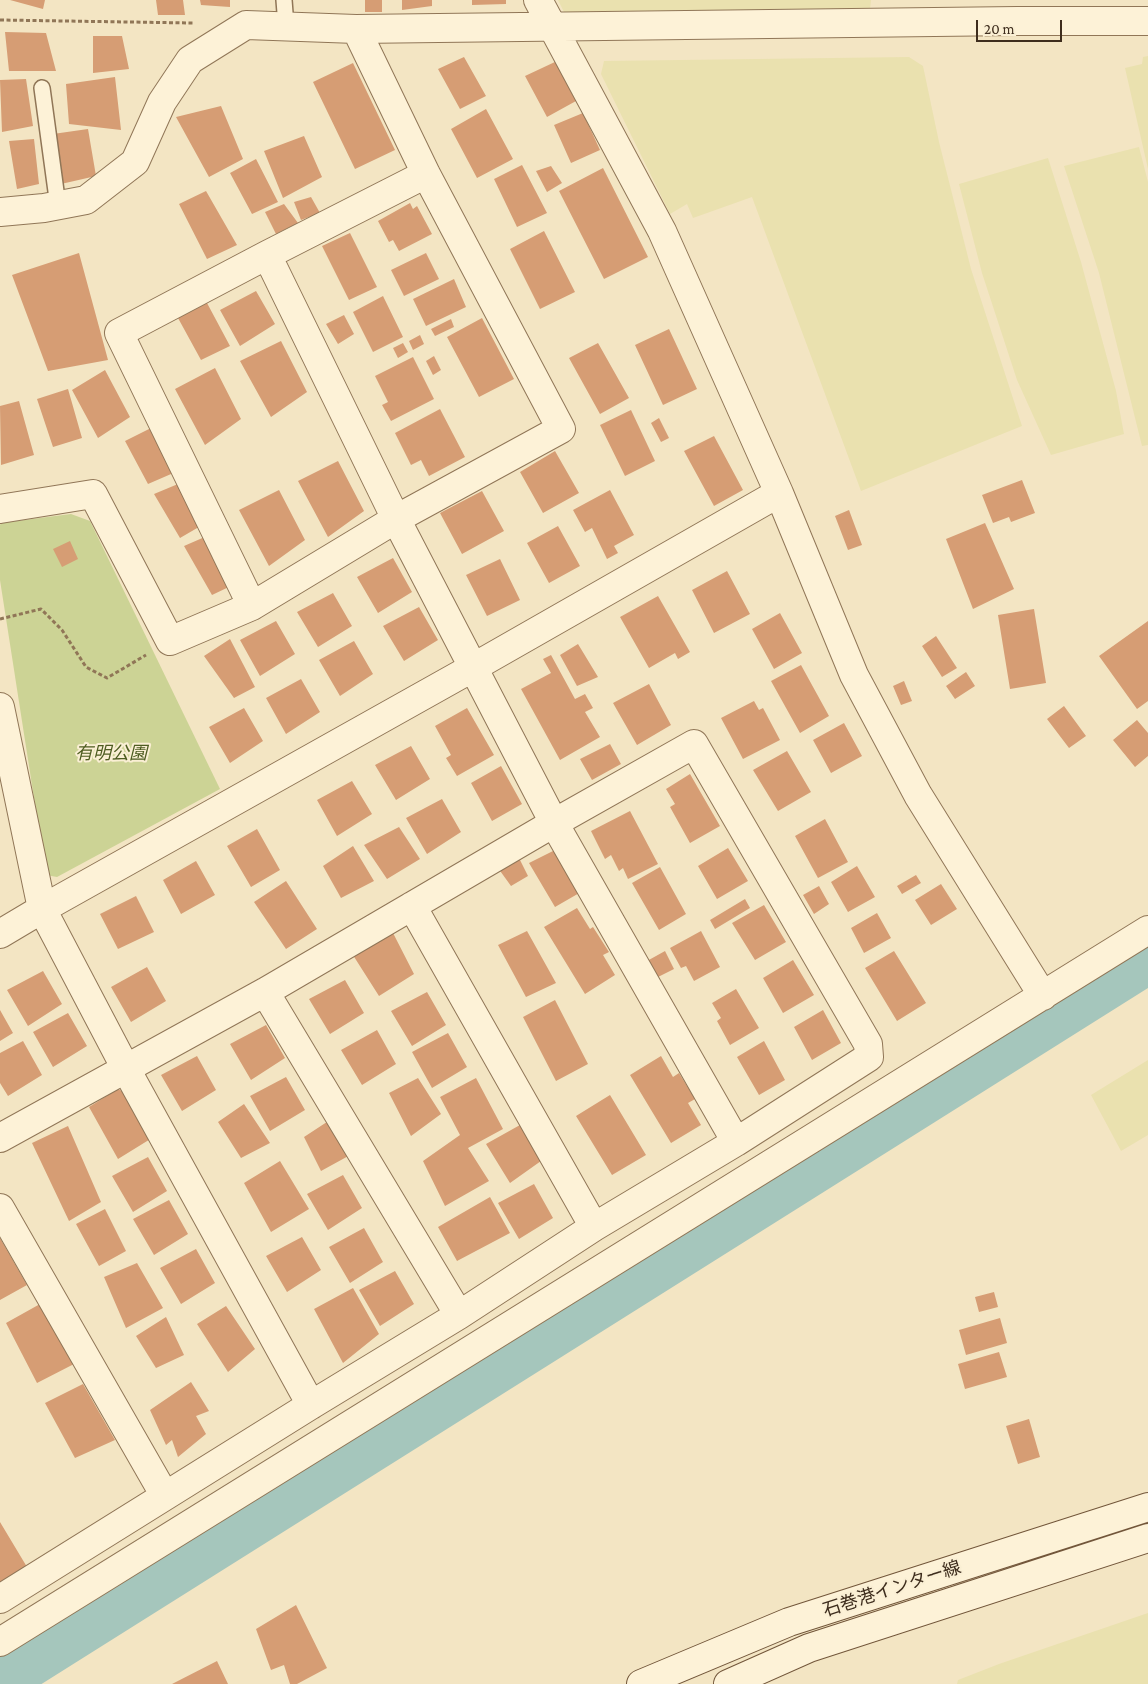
<!DOCTYPE html>
<meta charset="utf-8">
<style>
body{margin:0}
#map{position:relative;width:1148px;height:1684px;overflow:hidden;background:#f3e5c3;font-family:"Crimson Pro",serif}
canvas{display:block}
.scale{position:absolute;left:976px;top:20px;width:86px;height:22px;box-sizing:border-box;border:2px solid #3e2d1d;border-top:0;padding-left:6px;font-size:15px;line-height:18px;white-space:nowrap;color:#3e2d1d;-webkit-text-stroke:4px #faefd4;paint-order:stroke}
</style>
<div id="map">
<canvas width="1148" height="1684"></canvas>
<div class="scale">20 m</div>
</div>
<script>
const ctx = document.querySelector('canvas').getContext('2d');
ctx.lineJoin = 'round';
function fillPath(path, color) { ctx.fillStyle = color; ctx.fill(path, 'evenodd'); }
const toPath = rows => new Path2D(rows.map(r => 'M' + r).join(''));
function stroke(path, color, width, dash) { ctx.strokeStyle = color; ctx.lineWidth = width; ctx.lineCap = dash ? 'butt' : 'round'; ctx.setLineDash(dash || []); ctx.stroke(path); }
function drawText(font, color, halo, rows, align = 'center') {
  ctx.font = font + ' "Crimson Pro","Noto Sans JP",serif'; ctx.lineWidth = 4; ctx.setLineDash([]); ctx.textBaseline = 'middle'; ctx.strokeStyle = halo; ctx.fillStyle = color; for (const [text, x, y, turn = 0] of rows) {
    ctx.save(); ctx.translate(x, y); ctx.rotate((+turn || 0) * Math.PI / 180); ctx.textAlign = isNaN(turn) ? turn : align; if (halo) ctx.strokeText(text, 0, 0); ctx.fillText(text, 0, 0); ctx.restore();
  }
}
fillPath(toPath([
 [558,0,871,0,870,10,565,14],
 [1148,56,1148,169,1125,68,1142,64,1143,57],
 [909,57,923,66,939,142,971,269,1022,426,861,491,752,197,693,218,687,204,670,214,601,74,604,61],
 [1139,147,1148,182,1148,445,1142,446,1099,273,1064,166],
 [1048,158,1081,262,1116,391,1124,434,1051,455,1017,380,982,273,959,184],
 [1148,1060,1148,1135,1121,1151,1091,1095],
 [1148,1613,1148,1684,957,1684,958,1680,999,1664]
]), '#eae1af');
fillPath(toPath([
 [71,514,90,521,220,789,57,877,46,875,0,580,0,525,1,523]
]), '#ccd395');
stroke(toPath([
 [0,1680,1148,958]
]), '#a5c6bc', 51);
fillPath(toPath([
 [10,0,45,0,43,9],
 [156,0,183,0,185,15,158,15],
 [200,0,230,0,230,7,201,5],
 [365,0,382,0,382,12,365,12],
 [402,0,432,0,432,6,402,10],
 [472,0,506,0,506,4,472,5],
 [5,32,46,33,56,71,9,71],
 [93,36,122,36,129,69,93,73],
 [464,57,486,96,460,109,438,69],
 [557,61,576,101,547,117,525,76],
 [353,63,395,150,355,169,313,82],
 [115,77,121,130,69,124,66,84],
 [26,79,33,126,2,132,0,80],
 [221,106,243,159,209,177,176,117],
 [486,109,513,159,477,178,451,129],
 [583,113,600,150,571,163,554,125],
 [88,129,96,176,61,184,53,134],
 [304,136,322,177,283,198,264,151],
 [34,139,39,184,17,189,9,141],
 [256,159,278,202,252,214,230,173],
 [522,165,547,213,517,227,494,179],
 [551,166,562,183,547,192,536,171],
 [603,168,648,257,604,279,559,191],
 [206,191,237,245,207,259,179,204],
 [311,197,320,213,301,220,294,202],
 [410,203,413,209,417,206,432,234,399,251,393,240,389,242,378,221],
 [284,204,298,223,276,234,265,212],
 [544,231,575,292,540,309,510,249],
 [350,233,377,287,349,300,322,246],
 [79,253,108,360,48,371,12,275],
 [426,253,439,279,404,296,391,270],
 [454,279,466,307,426,326,413,299],
 [256,291,275,324,240,346,220,310],
 [383,296,403,337,373,352,353,312],
 [207,303,230,346,201,360,178,318],
 [344,315,354,334,338,344,326,324],
 [482,318,514,379,479,397,447,337],
 [451,319,454,327,435,336,431,329],
 [669,329,697,389,663,405,635,345],
 [420,335,424,344,413,350,409,341],
 [281,341,307,392,271,417,240,361],
 [403,343,408,352,398,358,393,348],
 [598,343,629,398,600,414,569,358],
 [434,356,441,370,433,375,426,361],
 [413,357,434,399,391,421,382,405,388,402,375,376],
 [215,368,241,419,205,445,175,389],
 [105,370,130,417,98,438,72,390],
 [68,389,82,438,53,447,37,399],
 [19,401,34,455,1,465,0,406],
 [440,409,465,457,429,476,421,460,411,465,395,433],
 [631,410,655,461,625,476,600,425],
 [659,418,669,438,661,442,651,423],
 [155,426,178,471,148,484,125,441],
 [714,436,743,490,714,506,684,451],
 [555,451,579,493,543,513,520,472],
 [338,461,364,511,328,537,298,481],
 [1022,480,1035,513,1011,522,1009,517,993,523,982,495],
 [178,484,204,524,180,538,154,494],
 [279,490,305,540,269,566,239,510],
 [610,490,634,535,614,546,618,553,607,559,592,528,585,532,573,510],
 [482,491,504,531,462,554,440,513],
 [849,510,862,545,848,550,835,516],
 [985,523,1014,589,973,609,946,539],
 [558,526,580,566,549,583,527,543],
 [207,536,233,585,212,595,184,546],
 [70,541,78,559,62,567,53,549],
 [393,558,412,592,378,613,357,577],
 [500,559,520,600,487,616,466,575],
 [727,571,750,614,714,633,692,590],
 [333,593,352,626,318,647,297,612],
 [658,596,690,652,678,659,675,653,649,668,620,617],
 [419,607,438,640,404,661,383,626],
 [1034,609,1046,683,1010,689,998,615],
 [780,613,802,653,774,669,752,629],
 [276,621,295,654,260,676,240,640],
 [1148,621,1148,701,1137,709,1099,656],
 [936,636,957,668,942,677,922,646],
 [230,639,255,687,234,698,204,656],
 [354,641,373,674,340,696,319,660],
 [578,644,598,677,577,686,560,655],
 [551,655,575,699,585,694,593,708,585,712,600,737,560,760,521,689,551,673,543,659],
 [801,665,829,716,800,733,771,681],
 [966,672,975,686,955,699,946,686],
 [301,679,320,712,286,734,266,698],
 [904,681,912,701,901,705,893,686],
 [649,684,671,725,637,745,613,703],
 [754,701,759,710,763,708,780,740,743,759,721,718],
 [1064,706,1086,736,1069,748,1047,719],
 [244,708,263,741,230,763,209,727],
 [467,708,494,755,457,776,446,758,451,755,435,726],
 [1137,720,1148,733,1148,756,1135,767,1113,740],
 [844,723,862,756,831,773,813,740],
 [610,744,621,764,592,780,580,759],
 [411,746,430,779,396,800,375,765],
 [787,751,811,792,778,811,753,770],
 [501,766,522,804,492,821,471,783],
 [690,774,720,826,690,843,670,807,675,804,666,789],
 [352,781,372,814,337,836,317,800],
 [442,799,461,832,427,854,406,818],
 [630,811,658,864,628,879,623,868,619,871,611,855,605,859,591,831],
 [825,819,848,862,818,878,795,836],
 [399,827,420,859,387,879,364,845],
 [257,829,280,870,251,887,227,846],
 [353,846,374,881,341,898,323,866],
 [728,848,748,881,717,899,698,866],
 [557,849,581,892,555,907,529,863],
 [518,856,528,876,511,886,498,868],
 [196,861,215,895,181,914,163,880],
 [857,866,875,897,848,912,831,882],
 [660,867,686,914,659,930,632,883],
 [916,875,921,883,902,894,897,886],
 [286,881,317,929,286,949,254,902],
 [941,884,957,909,931,925,915,900],
 [819,886,829,904,814,914,803,895],
 [136,896,154,932,118,949,100,914],
 [745,899,750,908,715,929,710,920],
 [764,905,786,942,755,960,732,923],
 [577,908,590,929,593,927,609,952,603,955,615,975,585,994,544,927],
 [877,913,891,938,864,953,851,928],
 [527,931,556,983,526,997,498,945],
 [701,931,720,967,694,981,686,966,681,968,670,948],
 [393,933,414,974,379,996,351,952],
 [665,951,674,969,656,978,647,961],
 [894,951,926,1003,897,1021,865,968],
 [793,960,814,995,783,1013,763,978],
 [147,967,166,1001,131,1022,111,987],
 [43,971,62,1004,28,1026,7,990],
 [345,980,364,1013,330,1034,309,999],
 [736,989,759,1028,730,1045,717,1021,721,1018,712,1003],
 [427,992,446,1025,412,1046,391,1011],
 [555,1000,588,1064,556,1081,523,1017],
 [0,1010,13,1033,0,1041],
 [823,1010,841,1043,812,1060,794,1027],
 [68,1013,87,1046,53,1067,33,1032],
 [266,1025,285,1058,251,1080,230,1044],
 [377,1030,396,1064,362,1085,341,1050],
 [448,1033,467,1067,432,1088,412,1052],
 [23,1041,42,1075,8,1096,0,1083,0,1053],
 [764,1041,785,1080,759,1095,737,1057],
 [197,1056,216,1090,182,1111,161,1075],
 [661,1056,673,1077,679,1073,695,1099,688,1103,701,1125,671,1143,630,1075],
 [286,1077,305,1110,270,1131,250,1096],
 [418,1078,441,1114,411,1136,389,1093],
 [476,1078,503,1129,468,1148,489,1181,445,1206,423,1161,460,1135,440,1097],
 [118,1089,129,1095,152,1138,118,1159,89,1107],
 [610,1095,646,1155,612,1175,576,1116],
 [244,1104,270,1143,241,1158,218,1122],
 [333,1118,352,1154,321,1171,304,1137],
 [520,1125,541,1161,510,1183,486,1144],
 [68,1126,101,1202,69,1221,32,1143],
 [148,1157,167,1191,133,1212,112,1176],
 [280,1161,309,1209,271,1232,244,1183],
 [343,1175,362,1208,328,1230,307,1194],
 [534,1184,553,1218,519,1239,498,1203],
 [490,1197,510,1233,457,1261,438,1227],
 [169,1200,188,1234,154,1255,133,1219],
 [105,1209,126,1251,99,1266,76,1224],
 [364,1228,383,1262,350,1283,329,1247],
 [302,1237,321,1270,287,1292,266,1256],
 [0,1238,27,1285,0,1300],
 [196,1249,215,1283,181,1304,160,1268],
 [137,1263,163,1308,126,1328,104,1277],
 [395,1271,414,1304,380,1326,359,1290],
 [353,1288,379,1334,343,1363,314,1309],
 [994,1292,998,1307,979,1312,975,1297],
 [40,1304,74,1364,37,1383,6,1323],
 [226,1306,255,1349,228,1372,197,1324],
 [166,1317,184,1355,156,1368,136,1336],
 [1000,1318,1007,1343,966,1355,959,1330],
 [999,1352,1007,1377,965,1389,958,1364],
 [191,1382,209,1411,196,1416,206,1434,178,1457,172,1440,166,1445,150,1410],
 [83,1384,115,1440,75,1458,45,1403],
 [1029,1419,1040,1457,1018,1464,1006,1426],
 [0,1522,27,1567,0,1582],
 [296,1605,327,1668,297,1684,290,1684,284,1665,271,1670,256,1629],
 [217,1661,228,1684,172,1684]
]), '#d69d74');
const service = toPath([
 [284,0,286,26],
 [42,88,58,206]
]);
const minor = toPath([
 [538,0,662,231,779,493,854,675,918,795,1043,996],
 [0,212,44,208,86,200,135,162,162,102,190,60,246,25,356,29,1017,21,1148,21],
 [267,255,396,519,554,823,736,1142],
 [0,509,93,494,170,641,252,606,396,519,561,429,426,174,356,29],
 [252,606,119,333,267,255,426,174],
 [0,707,42,909,126,1069,311,1405],
 [412,906,594,1227],
 [0,934,42,909,474,667,779,493],
 [265,992,459,1315],
 [0,1138,265,992,554,823,694,744,868,1044,869,1057,736,1142,594,1227,459,1315,311,1405,0,1599],
 [0,1208,165,1496],
 [0,1642,1148,930]
]);
const secondary = toPath([
 [641,1684,789,1622,1148,1507],
 [728,1684,809,1648,1148,1538]
]);
stroke(service, '#907657', 18);
stroke(minor, '#907657', 30);
stroke(secondary, '#72563a', 30);
stroke(toPath([
 [0,20,193,23],
 [0,619,41,609,62,630,86,667,107,678,146,655]
]), '#907657', 3, [4, 2.5]);
stroke(service, '#fdf2d7', 15);
stroke(minor, '#fdf2d7', 28);
stroke(secondary, '#fdf2d7', 28);
drawText('italic 18px', '#4e5d21', '#faefd4', [
 ["有明公園",111,753]
]);
drawText('18px', '#3e2d1d', '#faefd4', [
 ["石巻港インター線",892,1589,-18]
]);
</script>
